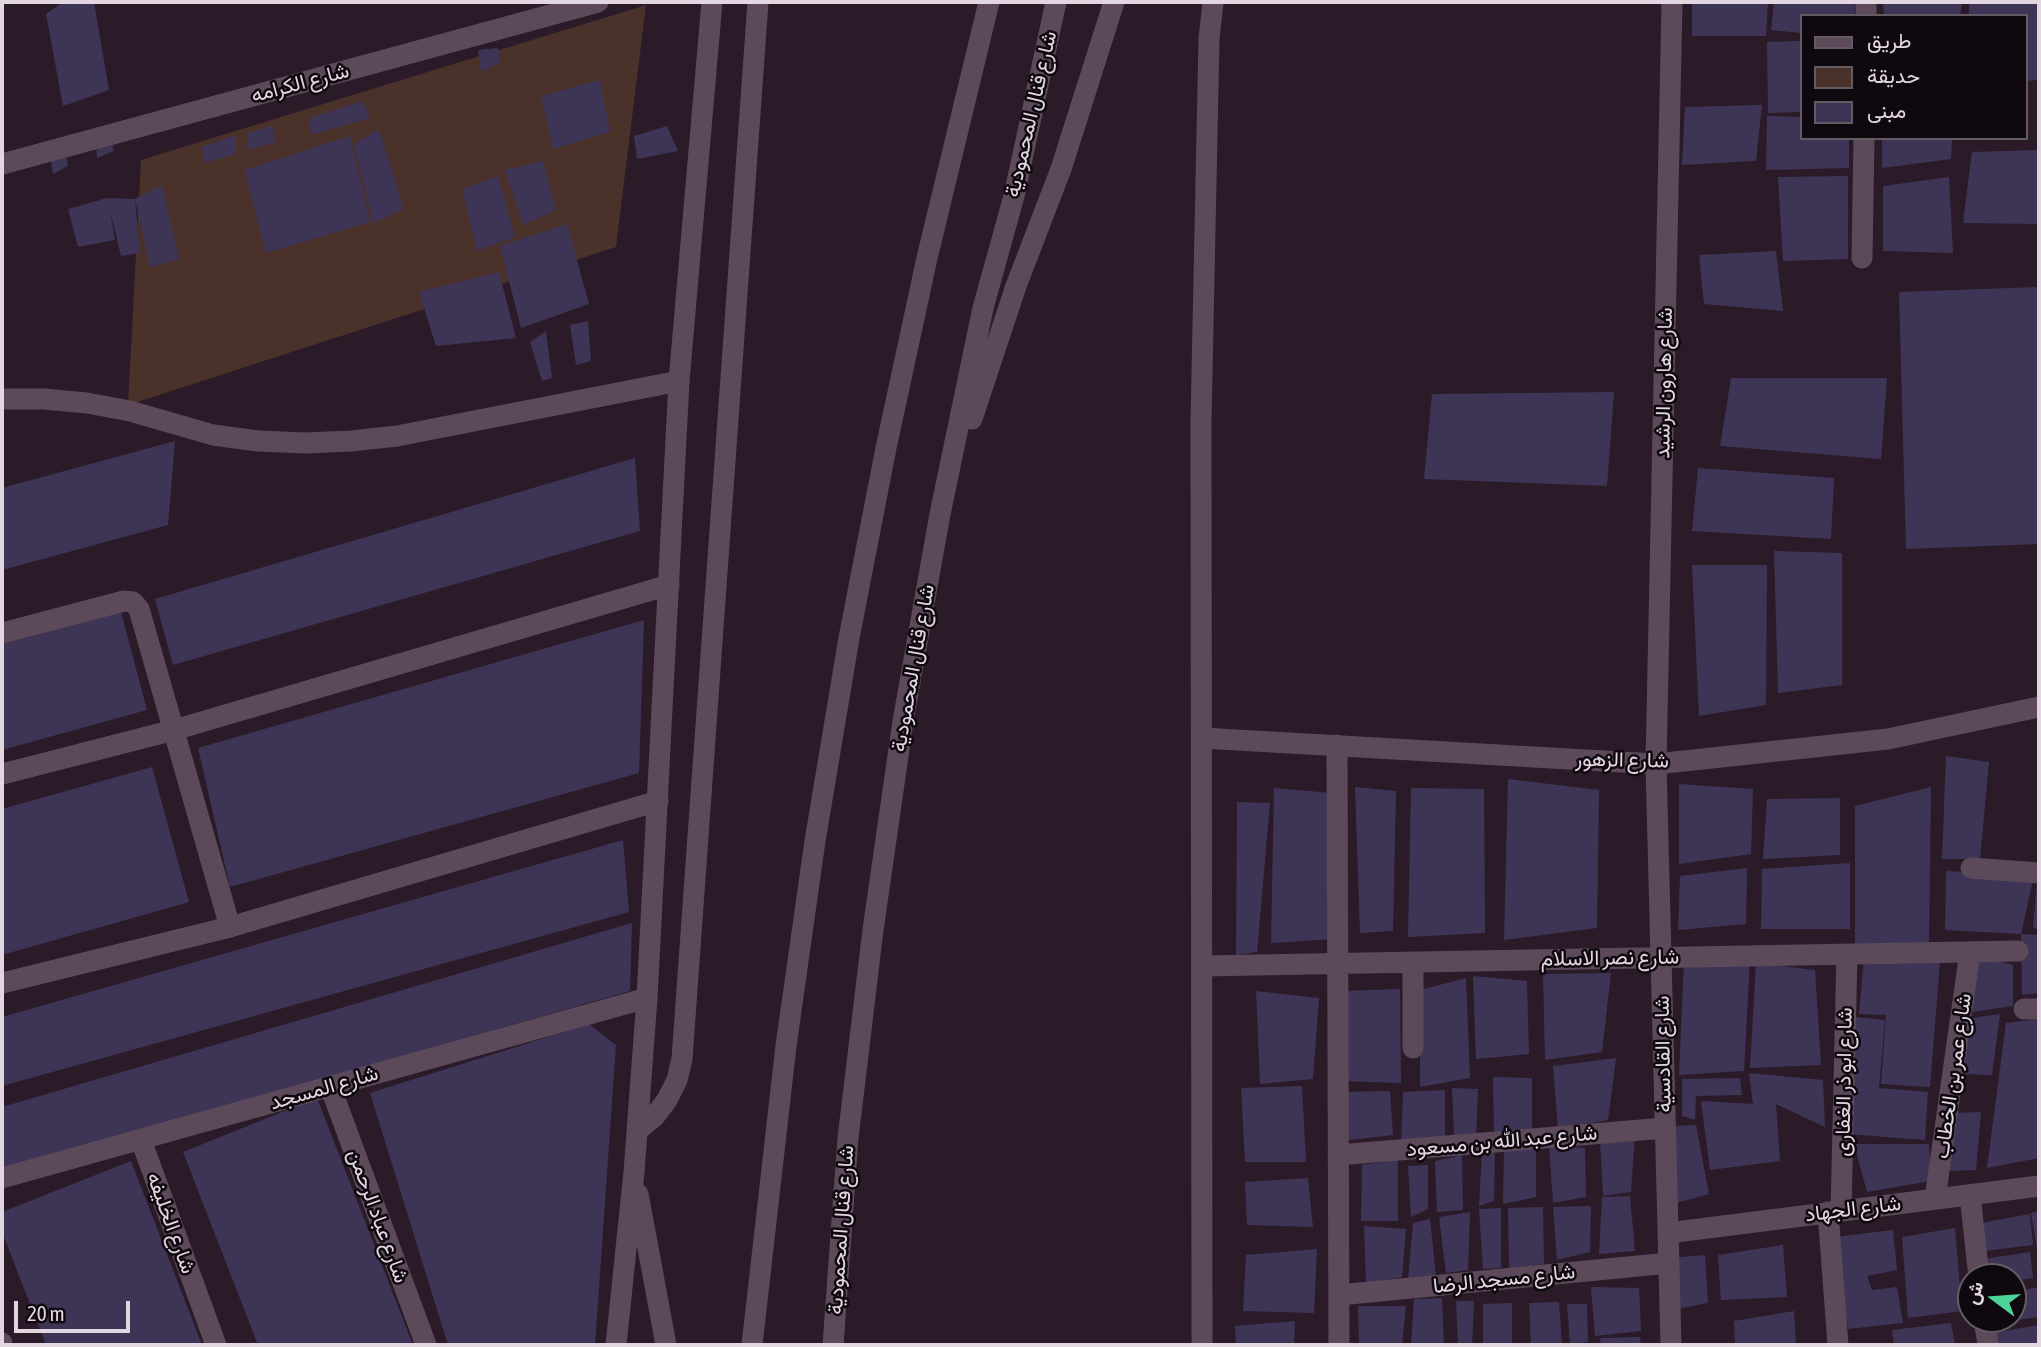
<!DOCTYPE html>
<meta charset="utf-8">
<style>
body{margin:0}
#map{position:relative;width:2041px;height:1347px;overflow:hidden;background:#2b1b29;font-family:"Asap Condensed",Vazirmatn,sans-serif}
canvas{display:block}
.frame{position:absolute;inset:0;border:4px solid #e2d7e1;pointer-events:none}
.legend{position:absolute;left:1800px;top:14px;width:228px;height:126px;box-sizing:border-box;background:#0f080e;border:2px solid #635b62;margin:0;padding:9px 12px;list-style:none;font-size:21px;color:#e2d7e1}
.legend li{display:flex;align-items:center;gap:14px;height:35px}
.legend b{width:35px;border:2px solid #635b62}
.north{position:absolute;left:1957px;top:1263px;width:70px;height:70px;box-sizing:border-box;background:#0f080e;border:2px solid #635b62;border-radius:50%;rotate:286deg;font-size:19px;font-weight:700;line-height:28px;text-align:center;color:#e2d7e1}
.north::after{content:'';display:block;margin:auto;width:24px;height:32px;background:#4cd49b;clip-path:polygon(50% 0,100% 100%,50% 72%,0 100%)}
.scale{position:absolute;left:14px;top:1301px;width:116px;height:32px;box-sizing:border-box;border:4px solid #e2d7e1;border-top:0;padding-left:9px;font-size:21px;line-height:24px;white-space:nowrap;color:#e2d7e1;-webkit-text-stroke:5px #0f080e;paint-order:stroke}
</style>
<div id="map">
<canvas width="2041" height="1347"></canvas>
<div class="frame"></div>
<ul class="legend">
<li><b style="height:9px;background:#5c4a5a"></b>طريق</li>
<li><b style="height:19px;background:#4a3129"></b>حديقة</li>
<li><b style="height:19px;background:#3e3556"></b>مبنى</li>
</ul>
<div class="north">ش</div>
<div class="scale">20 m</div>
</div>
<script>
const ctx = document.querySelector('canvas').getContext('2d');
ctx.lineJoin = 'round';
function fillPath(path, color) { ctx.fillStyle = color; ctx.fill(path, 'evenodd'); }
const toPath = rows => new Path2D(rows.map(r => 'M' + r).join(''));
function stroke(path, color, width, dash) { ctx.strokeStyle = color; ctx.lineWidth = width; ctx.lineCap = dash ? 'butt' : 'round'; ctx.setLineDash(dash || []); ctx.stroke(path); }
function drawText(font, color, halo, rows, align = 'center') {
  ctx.font = font + ' "Asap Condensed",Vazirmatn,sans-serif'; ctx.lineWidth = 5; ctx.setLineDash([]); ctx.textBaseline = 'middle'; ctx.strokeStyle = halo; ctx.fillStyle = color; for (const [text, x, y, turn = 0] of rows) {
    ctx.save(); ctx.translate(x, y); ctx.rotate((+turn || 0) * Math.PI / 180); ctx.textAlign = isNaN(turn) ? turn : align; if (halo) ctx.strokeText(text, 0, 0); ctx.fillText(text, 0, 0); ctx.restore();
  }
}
fillPath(toPath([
 [646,5,616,247,128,405,141,160]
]), '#4a3129');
fillPath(toPath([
 [63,2,94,2,109,90,63,106,46,14],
 [1692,2,1768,2,1766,36,1692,36],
 [1774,2,1855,2,1854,16,1801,16,1801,33,1771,30],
 [1916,2,1962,2,1960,16,1884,16,1883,3],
 [1969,2,2039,2,2039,80,2025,81,2025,16,1969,16],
 [1801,41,1801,112,1768,113,1767,42],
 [498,48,500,63,481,72,478,50],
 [600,80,610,132,553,149,541,96],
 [363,101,370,118,311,135,309,118],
 [1762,105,1756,161,1682,165,1685,107],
 [1767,116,1801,117,1801,138,1849,138,1849,168,1766,170],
 [272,126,276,142,248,150,248,133],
 [667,126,678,151,637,159,634,136],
 [379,129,404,209,373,223,354,144],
 [110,135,114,151,97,158,96,138],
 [236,135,236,154,204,163,202,147],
 [350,136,370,222,266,253,244,170],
 [1882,138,1952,138,1951,159,1882,168],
 [66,150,68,166,53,174,50,154],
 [2039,150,2039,224,1963,223,1972,152],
 [543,161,556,210,523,225,505,170],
 [498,176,515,237,477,251,462,189],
 [1848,176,1848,259,1783,261,1778,177],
 [1949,177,1953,253,1883,251,1883,186],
 [162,185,179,259,150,267,135,199],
 [107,198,135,199,140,253,121,256,110,210,115,240,78,247,68,209],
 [567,224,589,304,521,328,500,246],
 [1776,251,1783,311,1704,304,1699,255],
 [499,272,516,338,436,346,419,292],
 [2039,287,2039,544,1906,549,1899,292],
 [588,321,591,361,576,365,570,325],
 [546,331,552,378,542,381,530,342],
 [1731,378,1887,378,1881,459,1720,446],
 [1614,392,1607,486,1424,479,1432,394],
 [175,441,168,525,2,570,2,488],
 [635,458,640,531,173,665,155,599],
 [1698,468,1834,478,1831,539,1692,531],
 [1774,551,1842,553,1842,685,1778,693],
 [1692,565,1767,565,1766,705,1699,716],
 [121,612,147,710,2,750,2,644],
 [644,620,639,773,230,887,198,748],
 [1946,756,1989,762,1980,859,1942,859],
 [152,767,189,902,2,955,2,809],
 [1508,779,1599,790,1597,928,1504,940],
 [1679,784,1753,789,1751,854,1679,864],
 [1355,787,1396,791,1393,931,1360,933],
 [1931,787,1929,945,1855,947,1855,806],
 [1274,788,1331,793,1335,939,1271,943],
 [1411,788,1484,789,1485,933,1408,937],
 [1840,798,1840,855,1763,859,1767,799],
 [1237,802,1270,803,1257,952,1236,955],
 [623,840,629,912,2,1086,2,1017],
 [1850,863,1850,929,1761,929,1762,869],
 [1747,868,1746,924,1678,930,1680,876],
 [1946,871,2034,875,2021,934,1945,930],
 [2037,882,2039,882,2039,929,2033,928],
 [632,923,630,991,2,1170,2,1107],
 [2021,934,2039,935,2039,993,2022,995],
 [1974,955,2013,965,2013,1006,1972,1012],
 [1864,957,1940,962,1930,1087,1881,1084,1886,1015,1859,1014],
 [1750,958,1744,1071,1679,1075,1684,961],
 [1756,963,1815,970,1821,1065,1750,1068],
 [1611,973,1602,1052,1545,1060,1543,974],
 [1473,976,1527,981,1529,1054,1476,1059],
 [1466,978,1470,1078,1420,1087,1420,990],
 [1400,989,1401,1083,1338,1081,1342,991],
 [1256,991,1319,998,1313,1079,1260,1084],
 [2000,1014,1992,1075,1959,1074,1965,1019],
 [1855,1017,1885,1020,1879,1088,1928,1092,1925,1140,1847,1134],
 [2039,1019,2039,1158,1987,1168,2006,1023],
 [589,1024,616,1045,595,1345,448,1345,370,1093],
 [1616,1058,1608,1120,1558,1129,1553,1066],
 [1749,1073,1823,1080,1825,1127,1776,1104,1780,1161,1710,1170,1701,1101,1753,1104],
 [1493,1077,1532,1078,1532,1132,1494,1135],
 [1740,1078,1742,1095,1696,1096,1695,1120,1682,1116,1682,1079],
 [1302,1086,1306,1162,1245,1162,1241,1088],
 [1452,1088,1478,1089,1476,1139,1454,1137],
 [1445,1090,1445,1140,1401,1146,1403,1092],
 [1390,1091,1393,1135,1342,1141,1339,1092],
 [317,1098,413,1345,258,1345,183,1152],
 [1981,1112,1976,1170,1946,1171,1952,1113],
 [1696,1125,1709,1194,1676,1203,1674,1126],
 [1635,1134,1631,1192,1603,1196,1600,1140],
 [1536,1144,1536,1197,1503,1204,1504,1150],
 [1854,1144,1929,1144,1931,1181,1867,1192],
 [1549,1145,1585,1148,1586,1197,1553,1203],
 [1495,1147,1494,1201,1479,1206,1482,1152],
 [1462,1155,1463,1210,1437,1212,1435,1161],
 [1398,1160,1398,1221,1361,1221,1362,1165],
 [131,1161,202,1345,46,1345,2,1232,2,1212],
 [1428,1165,1428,1209,1411,1217,1408,1166],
 [1308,1178,1313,1227,1247,1225,1245,1182],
 [1630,1196,1635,1251,1599,1254,1602,1197],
 [1591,1206,1590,1252,1557,1260,1553,1207],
 [1543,1207,1544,1264,1509,1270,1508,1208],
 [1501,1208,1501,1268,1483,1269,1479,1209],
 [2039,1211,2039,1254,2038,1255,2031,1213],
 [1470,1212,1468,1270,1446,1273,1439,1217],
 [2030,1214,2033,1245,1976,1252,1975,1224],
 [1430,1219,1436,1276,1408,1280,1413,1223],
 [1364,1226,1406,1229,1402,1277,1366,1284],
 [1955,1228,1962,1311,1908,1318,1902,1237],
 [1893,1230,1897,1270,1867,1276,1872,1290,1897,1287,1903,1323,1848,1329,1834,1237],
 [1783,1245,1787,1297,1721,1300,1718,1255],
 [1317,1249,1314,1313,1243,1311,1246,1255],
 [2030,1252,2033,1278,2013,1281,2013,1277,1981,1277,1978,1260],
 [1705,1255,1708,1303,1672,1310,1669,1258],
 [1591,1287,1639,1288,1641,1331,1595,1336],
 [2039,1287,2039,1317,1988,1324,1988,1319,2013,1319,2013,1292],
 [1442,1298,1444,1345,1411,1345,1414,1299],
 [1456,1301,1474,1301,1472,1345,1458,1345],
 [1559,1302,1562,1345,1531,1345,1529,1303],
 [1512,1303,1512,1345,1483,1345,1483,1304],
 [1567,1304,1587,1304,1588,1342,1570,1344],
 [1358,1306,1406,1306,1402,1345,1359,1345],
 [1794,1311,1796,1345,1735,1345,1734,1321],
 [1295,1321,1294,1345,1236,1345,1235,1326],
 [1951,1323,1955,1345,1894,1345,1892,1330],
 [2039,1325,2039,1345,1993,1345,1992,1333],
 [1640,1337,1641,1345,1601,1345,1600,1338]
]), '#3e3556');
stroke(toPath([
 [1866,16,1866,2],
 [2,164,598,2],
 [1862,258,1864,138],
 [2,399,44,399,87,403,130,411,213,435,258,441,305,443,351,441,397,436,679,381],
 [2,633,124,601,133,602,139,609,230,927],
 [1202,738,1656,764,1888,739,2039,707],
 [1337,745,1339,1345],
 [2,774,174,730,669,585],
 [1971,868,2039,873],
 [1202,966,2018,951],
 [2,983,230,927,658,801],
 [2024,1009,2039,1009],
 [1413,1048,1413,962],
 [330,1086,426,1345],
 [141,1140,216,1345],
 [1338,1155,1665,1128],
 [2,1178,647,998],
 [1970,1195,1979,1277],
 [1935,1199,1970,952],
 [1841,1211,1847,954],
 [1828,1212,1838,1345],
 [1668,1233,2039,1186],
 [1339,1295,1669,1263],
 [1984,1319,1988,1345],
 [2,1343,2,1345],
 [1671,1345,1656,764,1672,2]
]), '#5c4a5a', 21);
stroke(toPath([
 [1202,1345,1201,421,1209,39,1213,2]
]), '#5c4a5a', 21);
stroke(toPath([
 [972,419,1016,286,1061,169,1114,2],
 [637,1131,654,1117,667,1100,677,1080,682,1059,758,2],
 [638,1194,666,1345],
 [616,1345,634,1172,647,998,679,381,712,2],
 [752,1345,786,1046,815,841,849,638,886,448,927,258,989,2],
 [833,1345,848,1138,873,930,903,721,940,514,983,308,1014,196,1056,2]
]), '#5c4a5a', 21);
drawText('21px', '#e2d7e1', '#0f080e', [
 ["شارع الكرامه",300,83,-15],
 ["شارع قنال المحمودية",1031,114,-77],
 ["شارع هارون الرشيد",1664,383,-89],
 ["شارع قنال المحمودية",913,668,-80],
 ["شارع الزهور",1622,760,1],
 ["شارع نصر الاسلام",1610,958,-1],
 ["شارع القادسية",1663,1054,-91],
 ["شارع عمر بن الخطاب",1953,1076,-82],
 ["شارع ابو ذر الغفارى",1844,1082,-89],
 ["شارع المسجد",324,1088,-16],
 ["شارع عبد الله بن مسعود",1502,1141,-5],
 ["شارع الجهاد",1853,1209,-7],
 ["شارع عباد الرحمن",378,1216,70],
 ["شارع الخليفه",171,1223,70],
 ["شارع قنال المحمودية",841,1230,-86],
 ["شارع مسجد الرضا",1504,1279,-6]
]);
</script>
